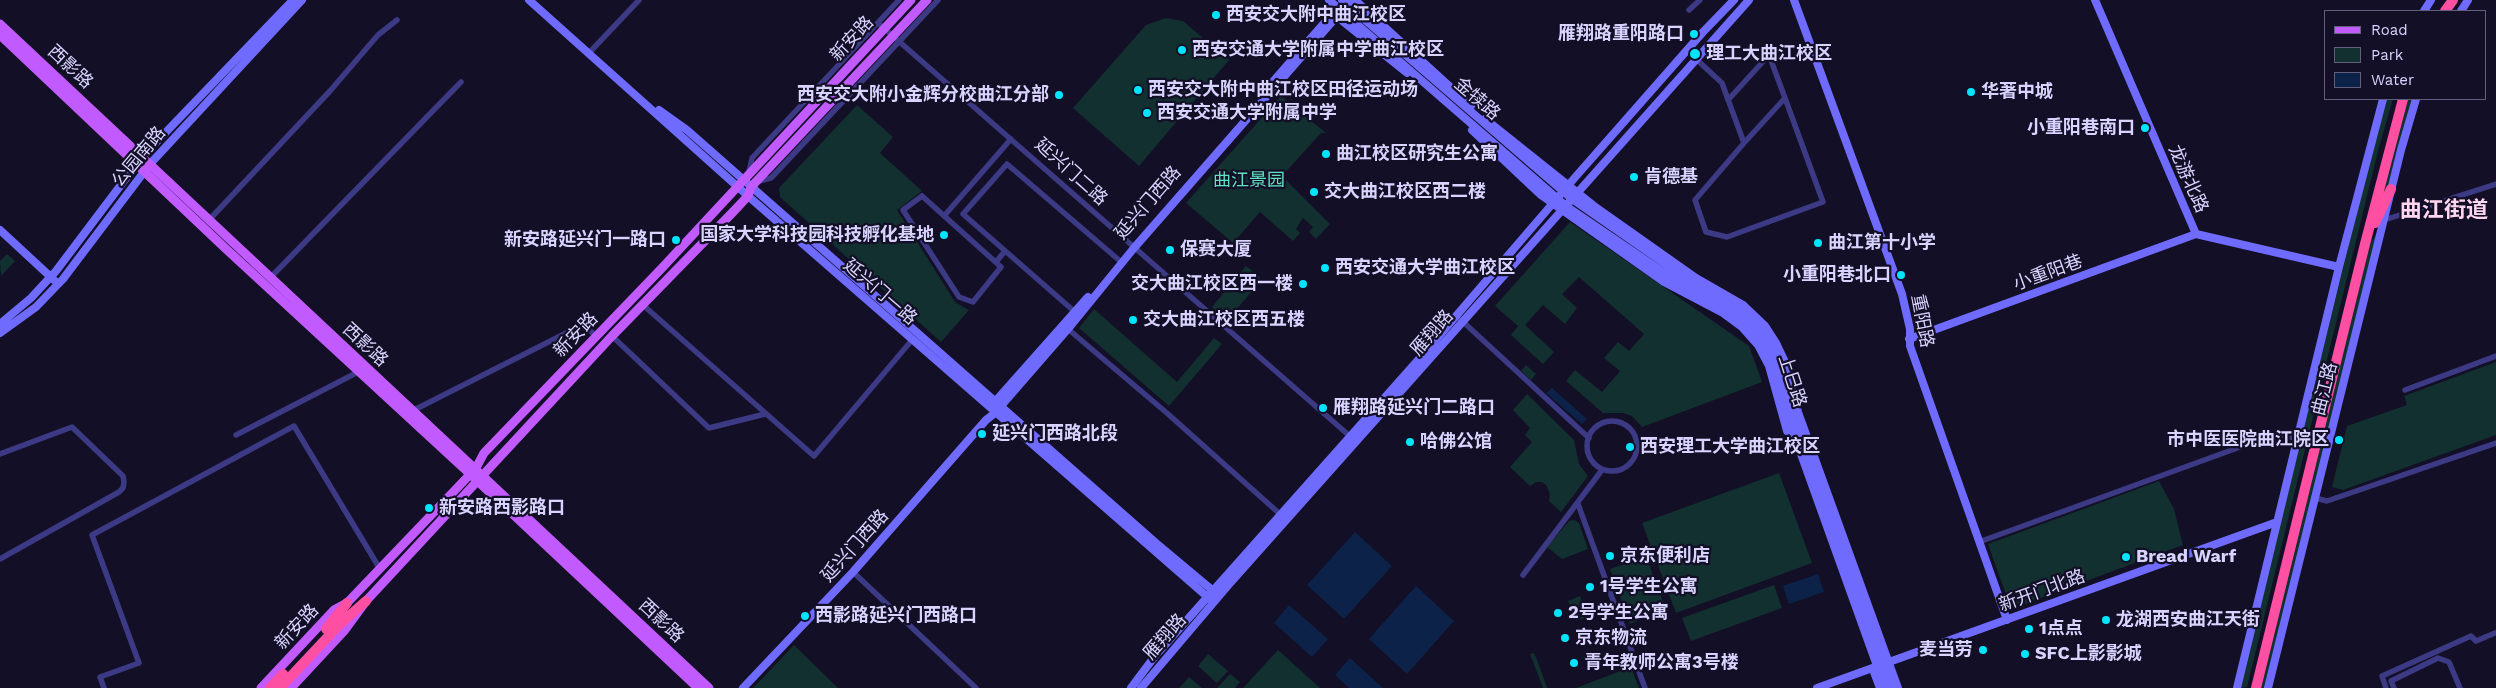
<!DOCTYPE html>
<meta charset="utf-8">
<style>
body{margin:0}
#map{position:relative;width:2496px;height:688px;overflow:hidden;background:#130f26;font-family:"Work Sans",sans-serif}
canvas{display:block}
.legend{position:absolute;left:2324px;top:10px;width:162px;height:90px;box-sizing:border-box;background:#130f26;border:1px solid #625e7d;margin:0;padding:6px 9px;list-style:none;font-size:15px;color:#d9d4ff}
.legend li{display:flex;align-items:center;gap:10px;height:25px}
.legend b{width:25px;border:1px solid #625e7d}
</style>
<div id="map">
<canvas width="2496" height="688"></canvas>
<ul class="legend">
<li><b style="height:6px;background:#c25bff"></b>Road</li>
<li><b style="height:14px;background:#12302f"></b>Park</li>
<li><b style="height:14px;background:#0c2248"></b>Water</li>
</ul>
</div>
<script>
const ctx = document.querySelector('canvas').getContext('2d');
ctx.lineJoin = 'round';
function fillPath(path, color) { ctx.fillStyle = color; ctx.fill(path, 'evenodd'); }
const toPath = rows => new Path2D(rows.map(r => 'M' + r).join(''));
function stroke(path, color, width, dash) { ctx.strokeStyle = color; ctx.lineWidth = width; ctx.lineCap = dash ? 'butt' : 'round'; ctx.setLineDash(dash || []); ctx.stroke(path); }
function drawText(font, color, halo, rows, align = 'center') {
  ctx.font = font + ' "Work Sans","Noto Sans SC",sans-serif'; ctx.lineWidth = 4.5; ctx.setLineDash([]); ctx.textBaseline = 'middle'; ctx.strokeStyle = halo; ctx.fillStyle = color; for (const [text, x, y, turn = 0] of rows) {
    ctx.save(); ctx.translate(x, y); ctx.rotate((+turn || 0) * Math.PI / 180); ctx.textAlign = isNaN(turn) ? turn : align; if (halo) ctx.strokeText(text, 0, 0); ctx.fillText(text, 0, 0); ctx.restore();
  }
}
fillPath(toPath([
 [1166,18,1183,21,1229,60,1139,166,1073,108,1146,25],
 [1281,96,1326,133,1321,133,1282,176,1330,224,1316,239,1309,232,1313,227,1303,218,1296,229,1300,233,1293,241,1260,212,1233,243,1186,203],
 [2387,99,2393,99,2378,151,2247,687,2240,688,2378,126],
 [2406,99,2413,99,2388,188,2377,213],
 [857,105,893,137,880,153,922,191,897,210,955,302,969,310,941,342,780,197,779,188],
 [1570,222,1749,346,1762,382,1642,427,1632,416,1623,413,1603,413,1566,381,1575,370,1602,392,1620,371,1604,358,1618,342,1629,351,1644,334,1579,277,1562,294,1577,308,1565,324,1543,305,1525,325,1554,352,1543,364,1511,335,1518,326,1495,306],
 [2377,233,2265,688,2260,688,2367,247],
 [7,254,15,261,1,276,0,261],
 [1246,266,1260,277,1260,282,1228,319,1225,320,1212,307],
 [1239,278,1241,279,1239,286,1246,289,1243,293,1236,292,1233,287],
 [1094,309,1177,382,1214,338,1222,344,1169,406,1079,328],
 [2496,362,2496,435,2343,490,2332,487,2347,426,2407,405,2404,396],
 [1526,365,1536,374,1531,380,1521,371],
 [1527,394,1574,440,1579,464,1588,476,1561,512,1549,501,1550,494,1546,485,1542,482,1536,482,1530,486,1510,467,1532,442,1525,435,1530,428,1513,410],
 [1779,473,1812,563,1676,613,1642,523],
 [2159,481,2174,509,2183,545,2011,609,1988,544],
 [1574,520,1579,523,1588,549,1562,559,1547,547,1569,521],
 [1646,556,1666,610,1630,624,1610,569],
 [1774,585,1782,608,1691,641,1682,618],
 [1580,596,1588,617,1576,621,1568,601],
 [794,645,838,688,753,688],
 [1278,650,1320,688,1243,688],
 [1534,653,1539,665,1547,688,1543,688,1530,654],
 [1208,654,1228,671,1217,683,1198,666],
 [1631,667,1639,688,1576,688],
 [1230,674,1240,682,1235,688,1217,688],
 [1189,677,1202,688,1179,688]
]), '#12302f');
fillPath(toPath([
 [1552,388,1587,419,1582,424,1546,393],
 [1355,532,1392,566,1344,619,1307,585],
 [1818,574,1824,592,1789,604,1783,586],
 [1416,586,1454,621,1407,674,1369,639],
 [1289,605,1328,639,1312,657,1274,623],
 [1350,658,1383,688,1349,688,1335,675]
]), '#0c2248');
stroke(toPath([
 [1689,10,1700,0],
 [878,23,1352,438],
 [589,53,639,0],
 [1696,59,1722,83,1744,143,1695,200,1706,232,1727,237,1823,202,1785,98],
 [1728,100,1769,55,1785,98,1744,143],
 [749,172,752,158,899,0],
 [759,181,771,178,938,0],
 [922,196,1001,267,973,302,959,297,903,210,922,196],
 [944,216,1011,139],
 [209,220,330,91,378,35,397,20],
 [2384,220,2496,184],
 [996,262,1005,251],
 [270,278,461,82],
 [643,305,814,456,912,340],
 [1075,312,963,214,1007,164,1120,261],
 [1460,319,1589,438],
 [1068,329,1168,414,1281,515],
 [612,336,709,428,765,414],
 [2405,390,2496,356],
 [412,411,582,325,597,336],
 '1587 446a25 25 0 1 1 50 0a25 25 0 1 1-50 0Z',
 [236,435,360,371],
 [0,454,72,427,123,476,124,482,123,488,119,492,0,559],
 [2315,498,2327,501,2496,443],
 [1578,504,1645,688],
 [1979,542,2273,435,2283,435,2298,439],
 [853,572,976,688],
 [1523,575,1602,470],
 [104,688,100,677,139,663,92,535,294,426,380,569],
 [2386,688,2382,676,2471,636,2476,641,2495,633],
 [2394,688,2391,681,2438,658,2449,662,2460,688]
]), '#3d3a85', 5.5);
stroke(toPath([
 [529,0,748,196,1211,600],
 [1329,0,1566,206,1666,274,1730,310,1754,331,1768,352,1777,374,1788,418,1885,688],
 [1342,0,1572,199,1677,272,1734,306,1761,330,1772,347,1780,366,1797,426,1892,688],
 [1355,0,1471,106],
 [1794,0,1902,294,1910,329,1910,346,2007,620],
 [2095,0,2196,234,2339,267],
 [2424,11,2431,0],
 [2461,11,2468,0],
 [1336,16,1407,73],
 [1271,84,1333,13],
 [659,110,687,130,1156,543,1217,594],
 [1485,119,1594,206,1696,278,1743,305,1765,326,1776,343,1785,362,1798,412,1898,688],
 [1472,130,1541,195,1664,282,1723,313,1742,327,1758,345,1769,366,1787,431],
 [0,230,54,280],
 [0,324,31,298,56,271,142,157,293,0],
 [0,333,36,307,63,279,150,164,302,0],
 [1909,339,2196,234],
 [993,404,1088,297],
 [1874,672,1880,688],
 [743,688,853,572,986,420,995,413,1068,329,1134,248,1351,0],
 [1131,688,1155,656,1420,358,1578,174,1703,32,1734,0],
 [1141,688,1231,582,1749,0],
 [1817,688,2277,522],
 [2237,688,2339,267,2383,99],
 [2268,688,2401,150,2416,99]
]), '#6f6bff', 8);
stroke(toPath([
 [0,24,709,688],
 [0,35,225,248,470,474,698,688],
 [261,688,334,610,347,603,459,486,476,468,484,453,662,268,911,0],
 [291,688,344,631,366,601,612,336,733,212,748,196,751,187,927,0]
]), '#c25bff', 9);
stroke(toPath([
 [2445,11,2453,0],
 [2375,223,2391,189],
 [326,629,347,603],
 [270,688,283,674],
 [280,688,340,624,366,601],
 [2256,688,2365,244,2403,99]
]), '#ff4fa3', 10);
for (const [x, y, r, color] of [
 [1216,15,5,"#00e5ff"],
 [1694,34,5,"#00e5ff"],
 [1182,50,5,"#00e5ff"],
 [1695,54,6,"#00e5ff"],
 [1138,90,5,"#00e5ff"],
 [1971,92,5,"#00e5ff"],
 [1059,95,5,"#00e5ff"],
 [1147,113,5,"#00e5ff"],
 [2145,128,5,"#00e5ff"],
 [1326,154,5,"#00e5ff"],
 [1634,177,5,"#00e5ff"],
 [1314,192,5,"#00e5ff"],
 [944,235,5,"#00e5ff"],
 [676,240,5,"#00e5ff"],
 [1818,243,5,"#00e5ff"],
 [1170,250,5,"#00e5ff"],
 [1325,268,5,"#00e5ff"],
 [1901,275,5,"#00e5ff"],
 [1303,284,5,"#00e5ff"],
 [1133,320,5,"#00e5ff"],
 [1323,408,5,"#00e5ff"],
 [982,434,5,"#00e5ff"],
 [2339,440,5,"#00e5ff"],
 [1410,442,5,"#00e5ff"],
 [1630,447,5,"#00e5ff"],
 [429,508,5,"#00e5ff"],
 [1610,556,5,"#00e5ff"],
 [2126,557,5,"#00e5ff"],
 [1590,587,5,"#00e5ff"],
 [1558,613,5,"#00e5ff"],
 [805,616,5,"#00e5ff"],
 [2106,620,5,"#00e5ff"],
 [2029,629,5,"#00e5ff"],
 [1565,638,5,"#00e5ff"],
 [1983,650,5,"#00e5ff"],
 [2025,654,5,"#00e5ff"],
 [1574,663,5,"#00e5ff"]
]) { const dot = new Path2D(); dot.arc(x, y, r, 0, 2 * Math.PI); ctx.fillStyle = color; ctx.fill(dot); stroke(dot, '#130f26', 2); }
drawText('bold 18px', '#d9d4ff', '#130f26', [
 ["西安交大附中曲江校区",1226,15],
 ["雁翔路重阳路口",1684,34,"right"],
 ["西安交通大学附属中学曲江校区",1192,50],
 ["理工大曲江校区",1706,54],
 ["西安交大附中曲江校区田径运动场",1148,90],
 ["华著中城",1981,92],
 ["西安交大附小金辉分校曲江分部",1049,95,"right"],
 ["西安交通大学附属中学",1157,113],
 ["小重阳巷南口",2135,128,"right"],
 ["曲江校区研究生公寓",1336,154],
 ["肯德基",1644,177],
 ["交大曲江校区西二楼",1324,192],
 ["国家大学科技园科技孵化基地",934,235,"right"],
 ["新安路延兴门一路口",666,240,"right"],
 ["曲江第十小学",1828,243],
 ["保赛大厦",1180,250],
 ["西安交通大学曲江校区",1335,268],
 ["小重阳巷北口",1891,275,"right"],
 ["交大曲江校区西一楼",1293,284,"right"],
 ["交大曲江校区西五楼",1143,320],
 ["雁翔路延兴门二路口",1333,408],
 ["延兴门西路北段",992,434],
 ["市中医医院曲江院区",2329,440,"right"],
 ["哈佛公馆",1420,442],
 ["西安理工大学曲江校区",1640,447],
 ["新安路西影路口",439,508],
 ["京东便利店",1620,556],
 ["Bread Warf",2136,557],
 ["1号学生公寓",1600,587],
 ["2号学生公寓",1568,613],
 ["西影路延兴门西路口",815,616],
 ["龙湖西安曲江天街",2116,620],
 ["1点点",2039,629],
 ["京东物流",1575,638],
 ["麦当劳",1973,650,"right"],
 ["SFC上影影城",2035,654],
 ["青年教师公寓3号楼",1584,663]
], 'left');
drawText('18px', '#d9d4ff', '#130f26', [
 ["新安路",852,39,-47],
 ["西影路",70,67,43],
 ["金犊路",1477,99,41],
 ["公园南路",139,157,-50],
 ["延兴门二路",1071,172,42],
 ["龙游北路",2188,179,66],
 ["延兴门西路",1148,203,-49],
 ["小重阳巷",2048,273,-20],
 ["延兴门一路",880,292,41],
 ["重阳路",1922,321,79],
 ["雁翔路",1432,333,-49],
 ["新安路",576,335,-46],
 ["西影路",365,345,43],
 ["上巳路",1792,381,72],
 ["曲江路",2325,389,-76],
 ["延兴门西路",855,546,-48],
 ["新开门北路",2042,591,-20],
 ["西影路",661,621,43],
 ["新安路",297,627,-47],
 ["雁翔路",1165,637,-49]
]);
drawText('18px', '#5fe0c0', '#130f26', [
 ["曲江景园",1249,181]
]);
drawText('bold 22px', '#ffd6f0', '#130f26', [
 ["曲江街道",2444,211]
]);
</script>
